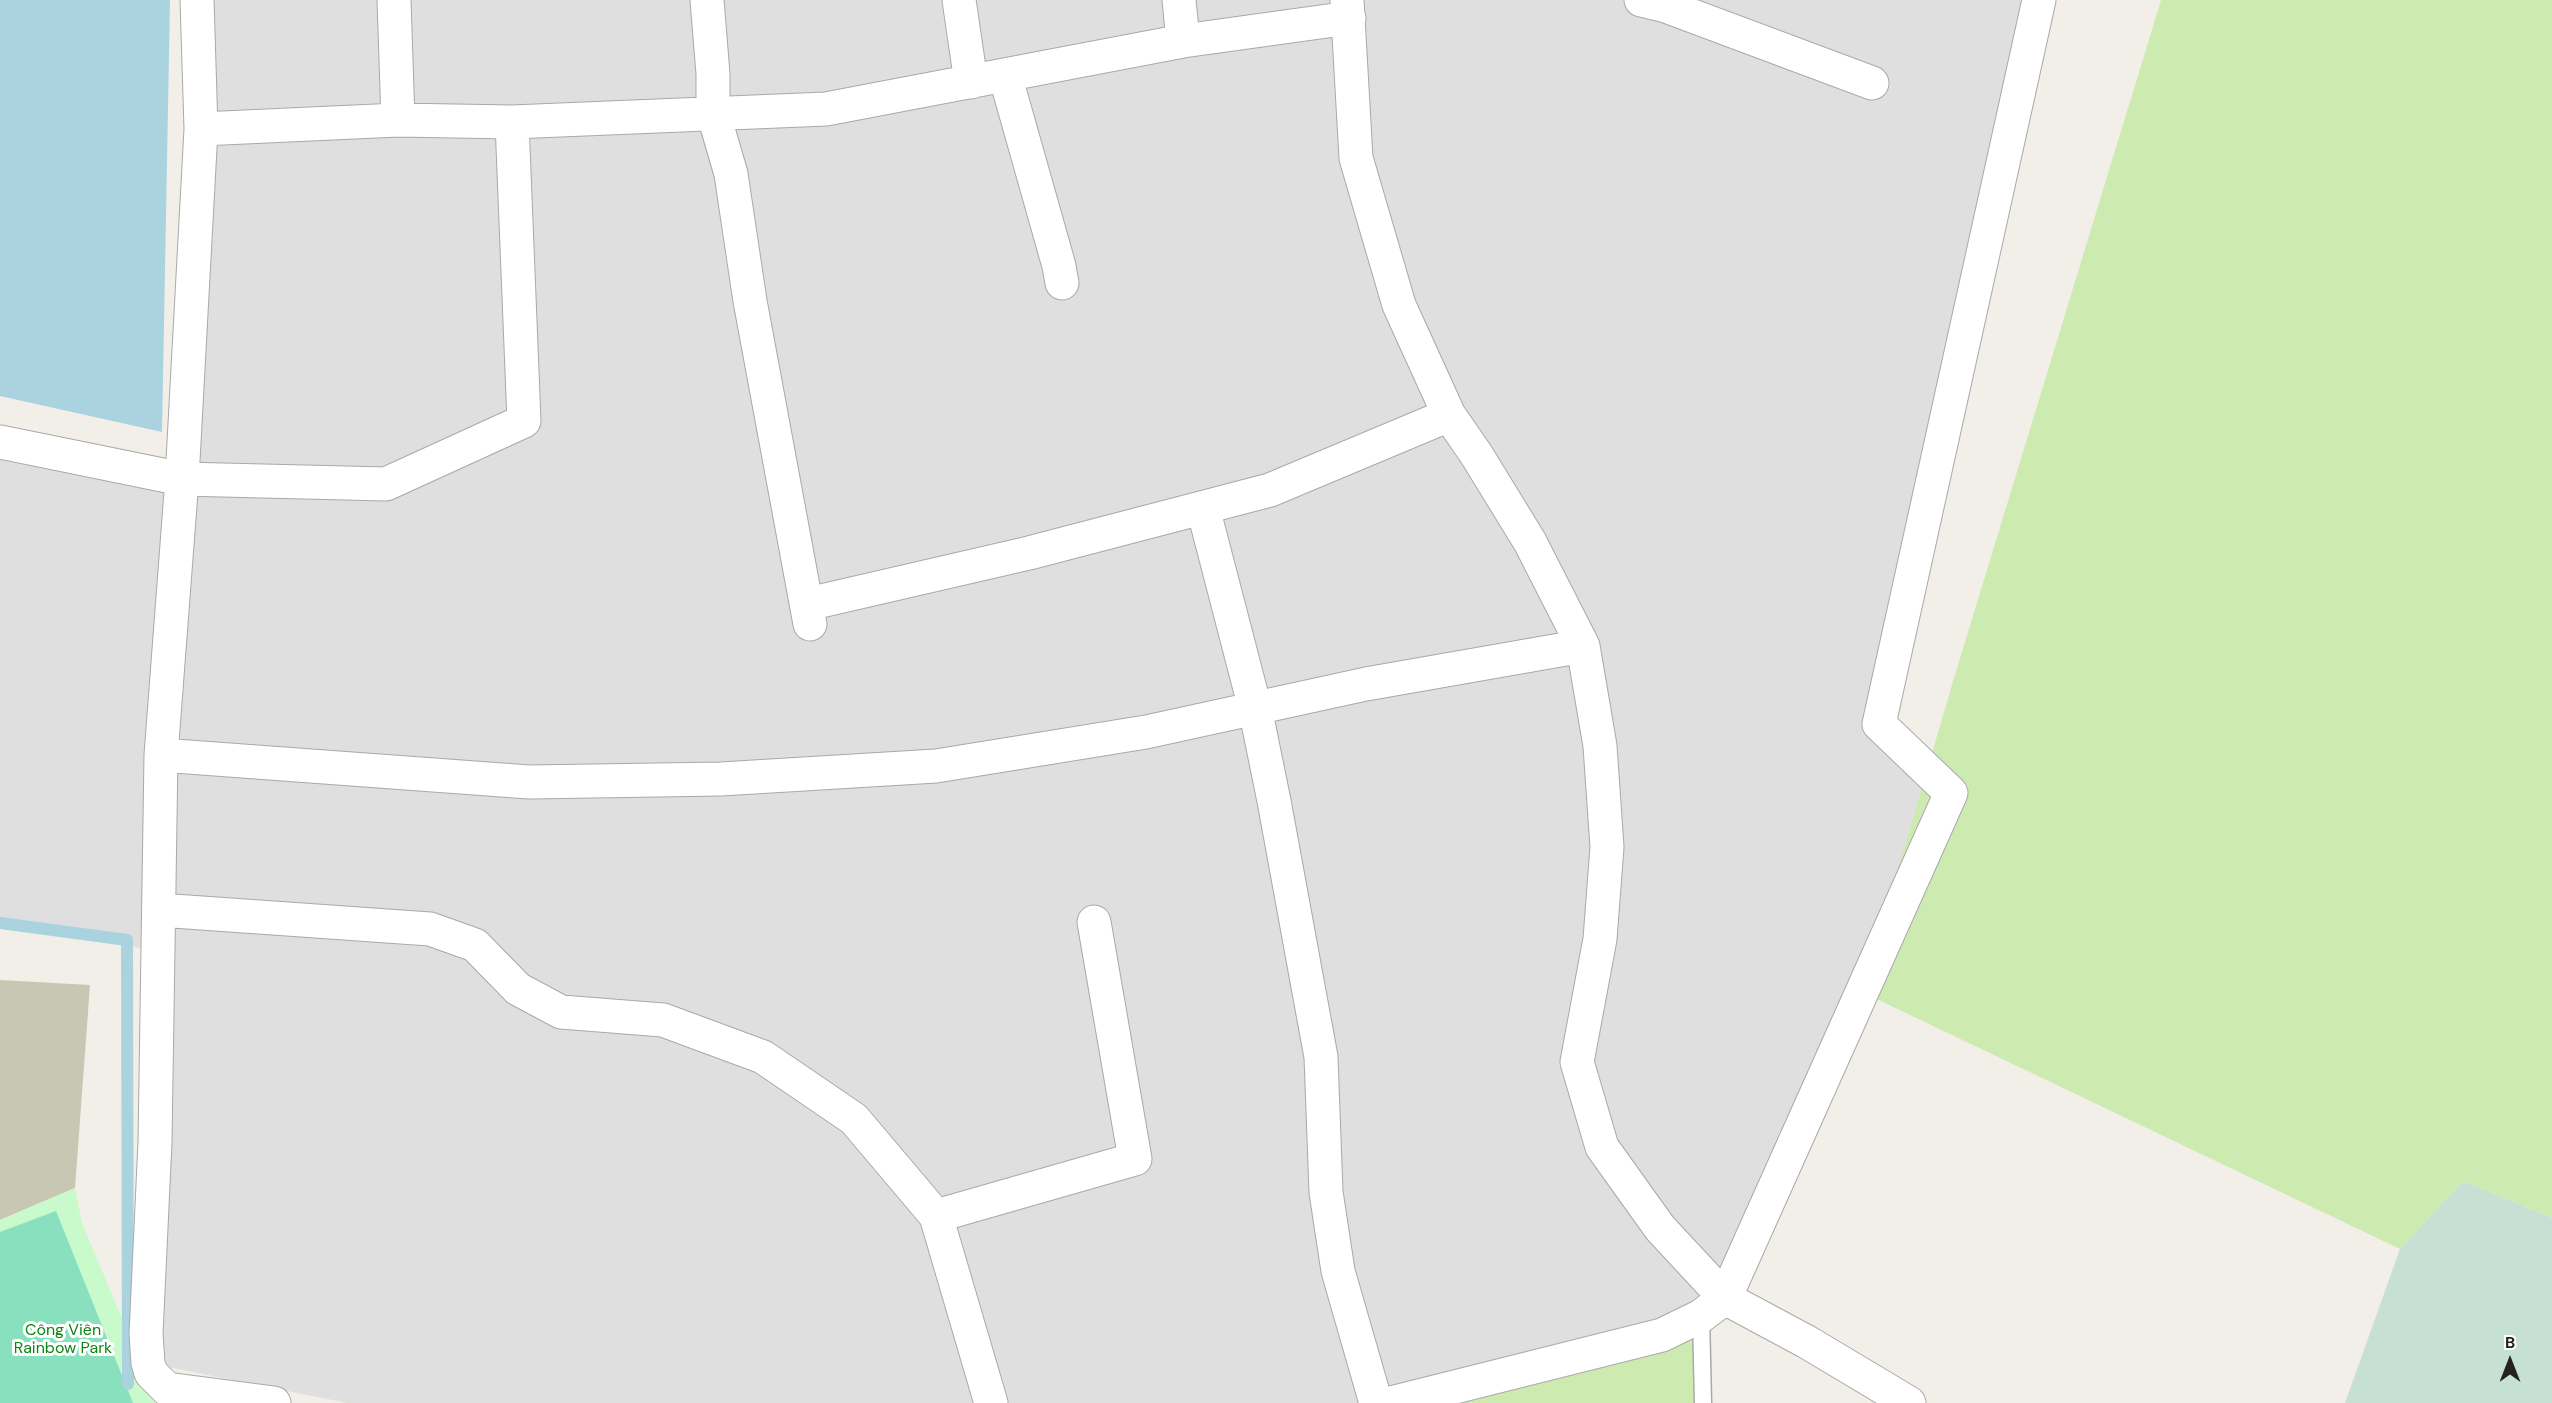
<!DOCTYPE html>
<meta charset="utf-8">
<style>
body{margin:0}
#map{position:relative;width:2552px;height:1403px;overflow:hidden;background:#f2efe9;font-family:"DM Sans",sans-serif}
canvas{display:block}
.north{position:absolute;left:2480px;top:1331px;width:60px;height:60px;-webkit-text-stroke:4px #fff;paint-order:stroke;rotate:0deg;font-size:16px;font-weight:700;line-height:24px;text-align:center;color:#222}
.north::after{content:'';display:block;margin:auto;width:21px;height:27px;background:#222;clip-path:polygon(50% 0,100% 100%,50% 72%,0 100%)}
</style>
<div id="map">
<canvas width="2552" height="1403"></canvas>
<div class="north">B</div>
</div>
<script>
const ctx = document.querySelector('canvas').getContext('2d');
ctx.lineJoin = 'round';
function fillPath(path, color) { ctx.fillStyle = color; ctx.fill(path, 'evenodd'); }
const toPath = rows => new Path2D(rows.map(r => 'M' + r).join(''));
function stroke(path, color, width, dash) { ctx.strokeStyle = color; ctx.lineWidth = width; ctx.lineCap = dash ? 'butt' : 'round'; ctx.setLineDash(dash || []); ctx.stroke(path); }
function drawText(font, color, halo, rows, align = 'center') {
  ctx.font = font + ' "DM Sans",sans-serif'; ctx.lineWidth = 6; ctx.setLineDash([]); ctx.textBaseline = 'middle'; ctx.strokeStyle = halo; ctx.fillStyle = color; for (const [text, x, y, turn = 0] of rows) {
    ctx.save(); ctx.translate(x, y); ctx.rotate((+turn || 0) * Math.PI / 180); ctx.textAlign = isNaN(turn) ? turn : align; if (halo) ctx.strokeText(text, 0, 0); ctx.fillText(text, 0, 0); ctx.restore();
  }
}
fillPath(toPath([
 [203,0,2052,0,1879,724,1951,793,1725,1298,1389,1403,347,1403,148,1363,158,951,0,924,0,442,181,479]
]), '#e0dfdf');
fillPath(toPath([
 [0,980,90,985,75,1188,0,1220]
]), '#c7c7b4');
fillPath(toPath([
 [2161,0,2552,0,2552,1218,2463,1181,2400,1249,1862,992,1954,678],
 [1701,1316,1703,1403,1362,1403]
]), '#cdebb0');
fillPath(toPath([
 [2463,1181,2552,1218,2552,1403,2345,1403,2400,1249]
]), '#c6e0d4');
fillPath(toPath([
 [75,1188,82,1223,151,1388,164,1403,0,1403,0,1220]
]), '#c8facc');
fillPath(toPath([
 [56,1211,133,1403,0,1403,0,1232]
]), '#88e0be');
fillPath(toPath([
 [0,0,170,0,162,432,0,396]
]), '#aad3df');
stroke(toPath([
 [0,923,127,940,128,1384]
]), '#aad3df', 12);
const lane = toPath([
 [1701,1316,1703,1403]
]);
const street = toPath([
 [197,0,201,129,398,120,512,122,826,109,1183,41,1349,18],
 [394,0,398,120],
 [707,0,713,74,713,112,731,174,750,301,810,624],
 [959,0,971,82],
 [1179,0,1183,41],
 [1347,0,1356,158,1399,305,1449,415,1476,454,1530,542,1583,646,1600,746,1607,847,1600,939,1577,1062,1602,1147,1660,1228,1725,1298,1807,1342,1909,1403],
 [1641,0,1666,6,1872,83],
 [1005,75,1059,266,1062,283],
 [201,129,182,479,161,755,155,1142,146,1334,148,1363,151,1373,167,1389,274,1403],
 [0,442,182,479,386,484,524,421,512,122],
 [1203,508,1255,708,1274,801,1321,1057,1326,1192,1338,1271,1376,1403],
 [808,604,1029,553,1270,490,1449,415],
 [161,755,529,782,721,779,936,766,1146,732,1366,684,1583,646],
 [159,910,430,929,475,945,518,989,561,1012,663,1020,763,1057,854,1119,936,1216,991,1403],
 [936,1216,1135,1159,1094,922],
 [1391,1403,1662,1335,1701,1316,1725,1298,1951,793,1879,724,2039,0]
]);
stroke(lane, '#a9a9a9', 19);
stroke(street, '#a9a9a9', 35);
stroke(lane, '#fff', 16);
stroke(street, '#fff', 33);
drawText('16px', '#0c8416', '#fff', [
 ["Công Viên",63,1331],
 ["Rainbow Park",63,1349]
]);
</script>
